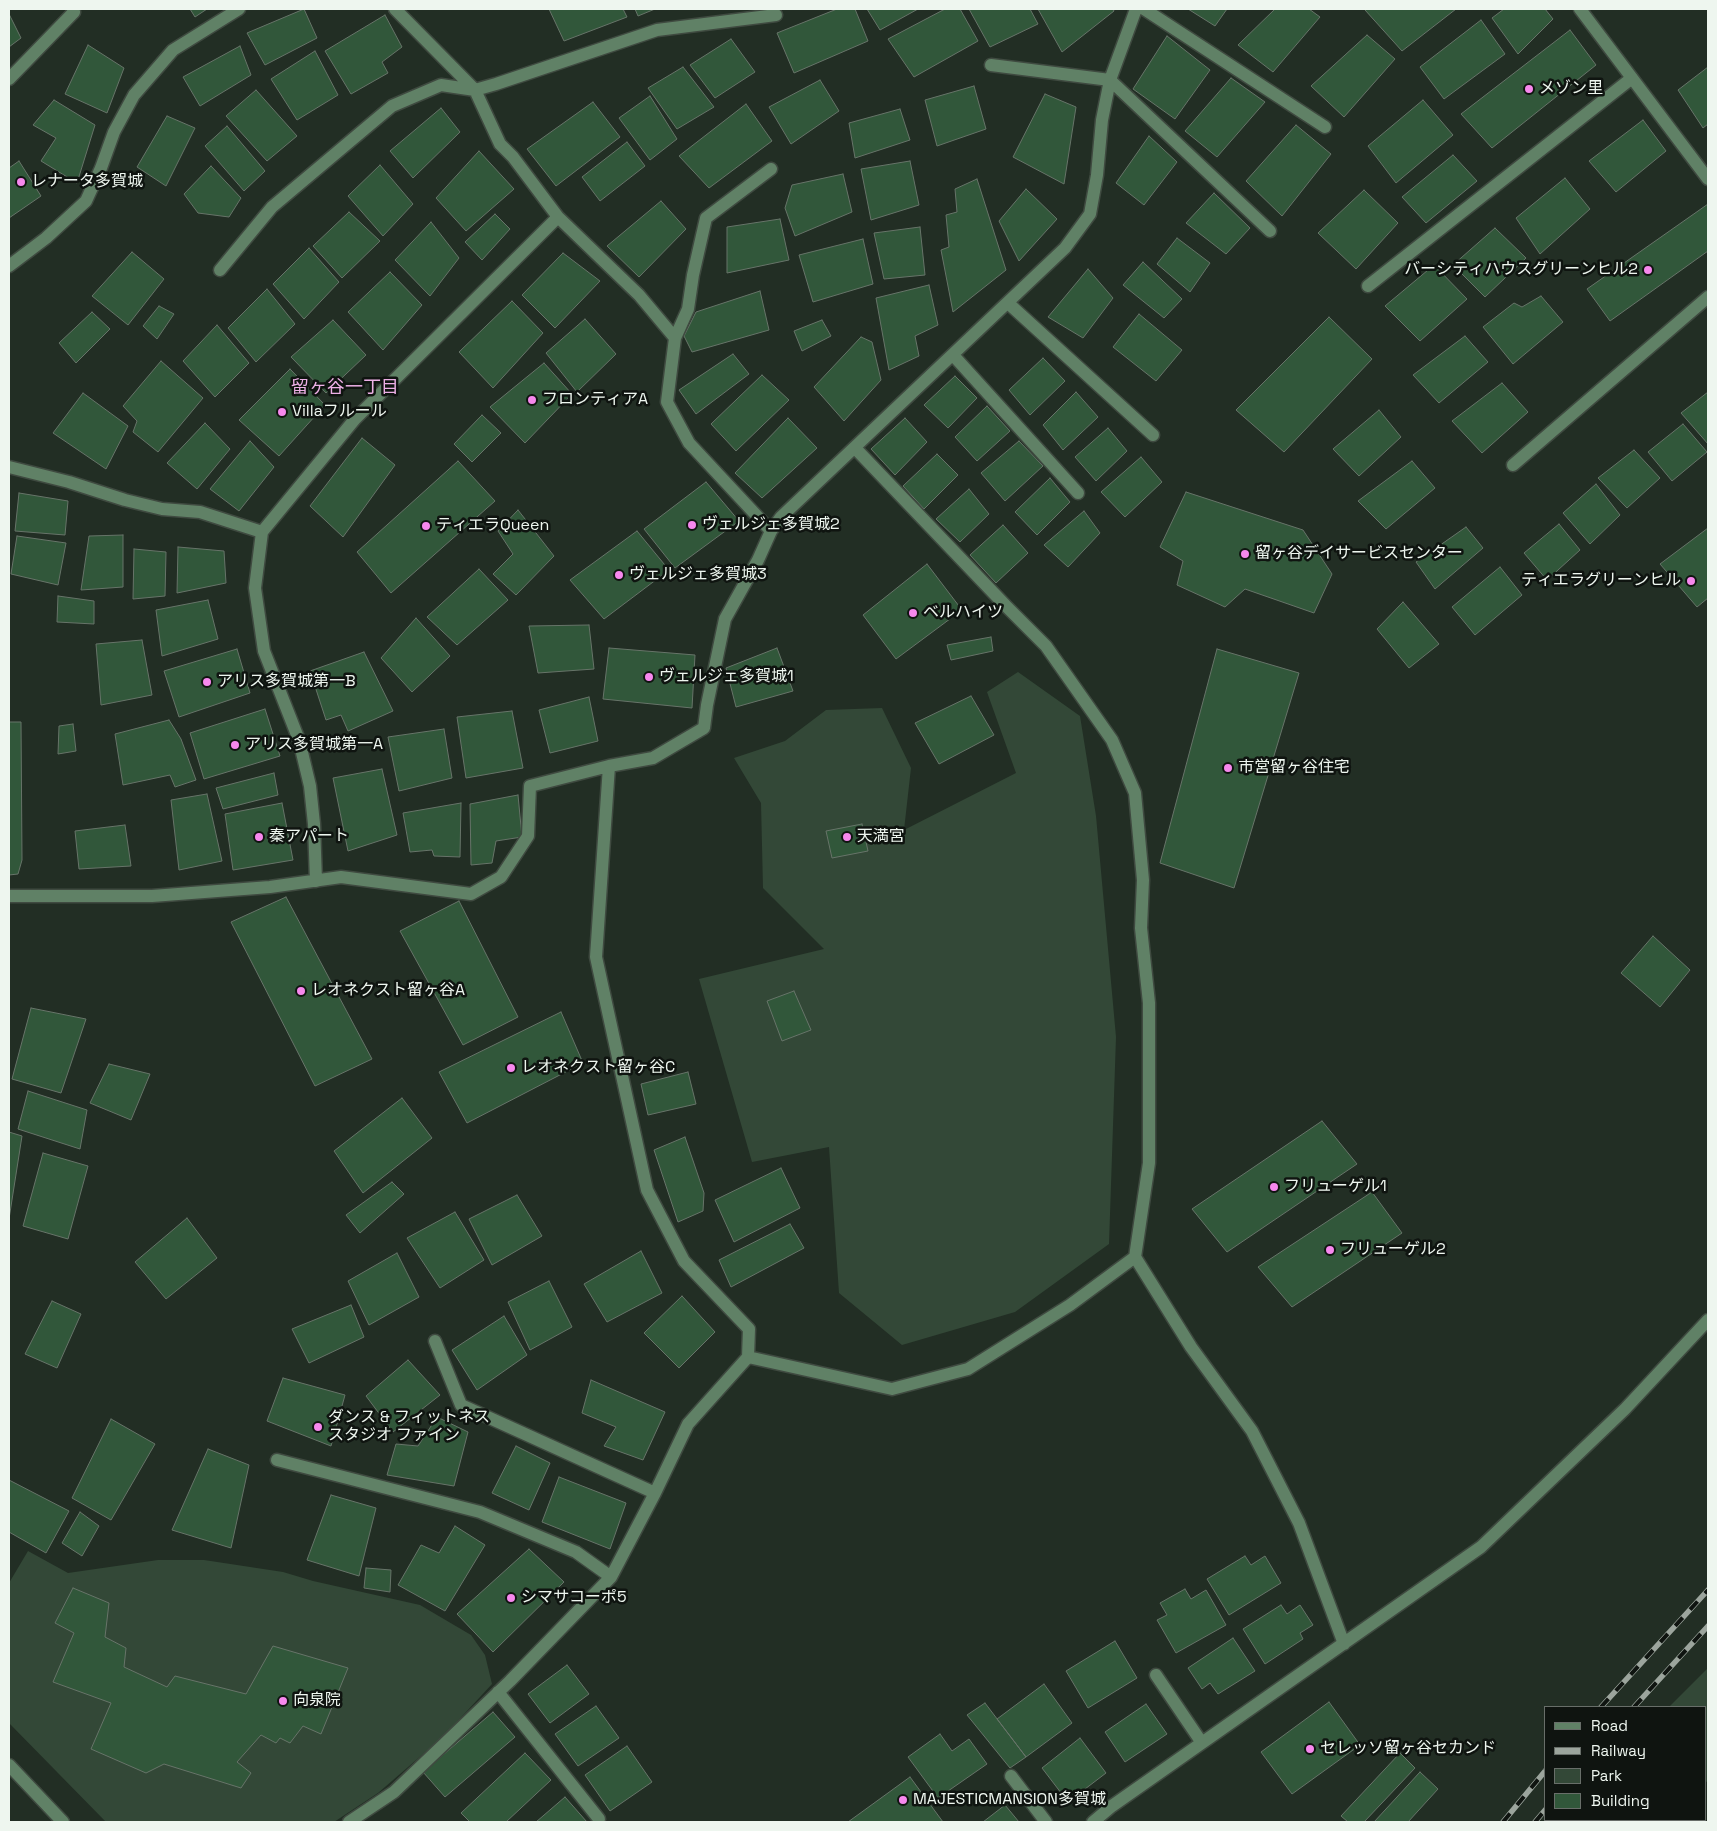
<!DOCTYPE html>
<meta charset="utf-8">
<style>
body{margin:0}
#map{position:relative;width:1717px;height:1831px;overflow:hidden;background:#222e24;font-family:"Space Grotesk",sans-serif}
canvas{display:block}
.frame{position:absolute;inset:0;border:10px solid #eef6ef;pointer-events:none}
.legend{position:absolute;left:1544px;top:1706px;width:162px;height:115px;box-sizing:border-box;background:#0f1410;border:1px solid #686e69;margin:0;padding:6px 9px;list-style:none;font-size:15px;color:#eef6ef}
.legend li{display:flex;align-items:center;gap:10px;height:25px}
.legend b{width:25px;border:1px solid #686e69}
</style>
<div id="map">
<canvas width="1717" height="1831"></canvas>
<div class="frame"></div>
<ul class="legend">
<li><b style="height:6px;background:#608166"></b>Road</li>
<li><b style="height:6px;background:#9ca59d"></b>Railway</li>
<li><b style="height:14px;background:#334837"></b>Park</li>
<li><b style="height:14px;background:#31573a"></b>Building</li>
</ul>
</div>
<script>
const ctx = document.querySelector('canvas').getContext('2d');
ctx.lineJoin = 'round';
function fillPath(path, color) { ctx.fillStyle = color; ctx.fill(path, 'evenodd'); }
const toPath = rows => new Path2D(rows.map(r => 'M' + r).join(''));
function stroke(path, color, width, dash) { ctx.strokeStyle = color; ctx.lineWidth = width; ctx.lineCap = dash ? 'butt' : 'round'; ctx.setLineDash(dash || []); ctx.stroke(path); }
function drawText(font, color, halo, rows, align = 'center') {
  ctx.font = font + ' "Space Grotesk","Noto Sans JP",sans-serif'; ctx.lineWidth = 5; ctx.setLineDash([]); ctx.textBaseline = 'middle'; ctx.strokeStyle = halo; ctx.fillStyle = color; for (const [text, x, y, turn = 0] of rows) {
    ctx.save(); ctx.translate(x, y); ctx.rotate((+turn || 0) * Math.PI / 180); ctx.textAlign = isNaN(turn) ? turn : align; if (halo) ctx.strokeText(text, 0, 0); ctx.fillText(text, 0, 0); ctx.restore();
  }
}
fillPath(toPath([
 [1018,672,1080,716,1096,816,1116,1037,1109,1244,1015,1312,902,1345,839,1293,829,1147,752,1162,699,979,824,949,763,888,761,803,734,758,785,741,826,710,882,708,911,768,904,830,1016,773,987,692],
 [28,1551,68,1573,158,1560,204,1560,283,1572,313,1581,420,1605,471,1635,485,1655,492,1684,444,1736,378,1793,334,1822,106,1822,9,1723,9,1583],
 [1708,1668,1708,1781,1706,1782,1706,1707,1669,1707],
 [1566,1820,1677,1820,1678,1822,1564,1822]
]), '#334837');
const building = toPath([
 [190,9,207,9,195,17,190,9],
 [304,9,317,38,265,65,247,33,304,9],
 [549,9,623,9,627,17,564,41,549,9],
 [635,9,655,9,638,16,635,9],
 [837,9,855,9,868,41,794,73,777,33,837,9],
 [867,9,918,9,880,30,867,9],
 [945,9,960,9,978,41,914,77,888,39,945,9],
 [969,9,1030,9,1038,24,990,47,969,9],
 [1038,9,1113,9,1114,11,1062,52,1038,9],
 [1188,9,1227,9,1215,26,1188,9],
 [1275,9,1309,9,1320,17,1273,72,1238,45,1275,9],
 [1366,9,1456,9,1402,51,1365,10,1366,9],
 [1504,9,1545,9,1553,19,1518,54,1492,18,1504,9],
 [9,14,21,38,9,47,9,14],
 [385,15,402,47,382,62,388,73,351,94,325,51,385,15],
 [1481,20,1505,54,1444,99,1420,67,1481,20],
 [1570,30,1596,65,1492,148,1461,114,1570,30],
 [1367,35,1395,59,1344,117,1311,86,1367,35],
 [1167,36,1210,70,1175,119,1133,89,1167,36],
 [731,39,755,72,715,98,690,65,731,39],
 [88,45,124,68,107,113,65,94,88,45],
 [240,46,251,75,200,106,183,77,240,46],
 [315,51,338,95,297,120,271,79,315,51],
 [683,67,714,107,677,129,648,88,683,67],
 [1708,67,1708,124,1703,128,1678,90,1708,67],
 [1231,78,1265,102,1217,157,1185,131,1231,78],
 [820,80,839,111,791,144,769,107,820,80],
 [974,86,986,129,937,146,925,100,974,86],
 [256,90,297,136,267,161,226,116,256,90],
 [1045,94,1076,107,1064,184,1013,157,1045,94],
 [650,96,677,139,650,160,619,118,650,96],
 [54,100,95,125,77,183,41,161,56,138,33,125,54,100],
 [1423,100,1453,135,1396,183,1368,146,1423,100],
 [593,102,620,137,556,186,527,149,593,102],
 [746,104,772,141,709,188,679,156,746,104],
 [441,108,460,132,413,178,390,151,441,108],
 [900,109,910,140,855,158,849,123,900,109],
 [167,116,195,128,166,186,137,167,167,116],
 [1643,120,1666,151,1616,192,1589,161,1643,120],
 [1296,125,1331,154,1282,216,1246,181,1296,125],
 [227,126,265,171,244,191,205,146,227,126],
 [1149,136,1177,162,1144,205,1116,183,1149,136],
 [627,142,645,166,600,201,582,177,627,142],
 [479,151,514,189,466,231,436,198,479,151],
 [1453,155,1477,181,1426,223,1402,197,1453,155],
 [19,161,41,196,9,218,9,168,19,161],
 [910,161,919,205,871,220,861,169,910,161],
 [380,165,413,204,383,236,348,196,380,165],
 [211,166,241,198,229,217,198,213,184,194,211,166],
 [843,174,852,212,795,236,785,208,792,185,843,174],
 [1565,178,1590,209,1540,254,1516,218,1565,178],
 [977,179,1006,270,953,312,941,250,949,247,946,215,957,212,955,189,977,179],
 [1026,189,1057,219,1019,261,999,221,1026,189],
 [1364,190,1398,223,1356,269,1318,233,1364,190],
 [1214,193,1250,228,1226,254,1186,223,1214,193],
 [661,201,686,229,639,277,607,246,661,201],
 [1708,204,1708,251,1610,321,1587,289,1708,204],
 [349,212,380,241,342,278,313,246,349,212],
 [495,214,510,229,482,260,465,242,495,214],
 [780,219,789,260,727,273,727,227,780,219],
 [431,222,459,258,430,296,395,260,431,222],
 [920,227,925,275,884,279,874,233,920,227],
 [1495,228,1526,258,1485,297,1453,265,1495,228],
 [1177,238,1210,263,1190,292,1157,264,1177,238],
 [863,239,873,284,813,302,799,255,863,239],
 [309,248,339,282,304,319,273,284,309,248],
 [132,252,164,279,128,325,92,296,132,252],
 [563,253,600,281,555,328,522,295,563,253],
 [1143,262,1182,299,1164,318,1123,285,1143,262],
 [1434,265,1467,299,1420,341,1385,306,1434,265],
 [1088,269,1113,298,1083,338,1048,317,1088,269],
 [390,272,422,305,383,350,348,312,390,272],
 [929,285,938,325,915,336,919,356,889,370,876,298,929,285],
 [267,289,295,324,256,362,228,328,267,289],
 [760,291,769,330,692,352,684,336,696,312,760,291],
 [1541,296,1563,322,1513,364,1483,327,1514,303,1522,307,1541,296],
 [512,301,543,333,493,388,459,352,512,301],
 [159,306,174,314,157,339,143,326,159,306],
 [92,312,110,329,76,363,59,343,92,312],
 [1139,314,1182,350,1156,381,1113,347,1139,314],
 [1329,317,1372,359,1284,452,1236,410,1329,317],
 [585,319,616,354,577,392,546,353,585,319],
 [333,320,366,355,326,393,291,357,333,320],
 [822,320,831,336,802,351,794,331,822,320],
 [217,325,249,363,215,397,183,361,217,325],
 [1465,336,1488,362,1439,403,1413,375,1465,336],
 [861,337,872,342,881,380,844,421,814,387,861,337],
 [733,354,749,374,696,414,679,390,733,354],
 [1043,358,1065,381,1030,415,1009,390,1043,358],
 [161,361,203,398,158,452,133,432,137,421,123,406,161,361],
 [544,363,572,394,525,443,490,407,544,363],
 [290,369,325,405,279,456,239,420,290,369],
 [762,375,789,400,736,451,711,424,762,375],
 [955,376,977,398,948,428,924,405,955,376],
 [1502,383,1528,412,1482,453,1452,421,1502,383],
 [1076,392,1098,417,1063,450,1043,425,1076,392],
 [1708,392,1708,444,1681,413,1708,392],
 [83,393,128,426,106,469,53,433,83,393],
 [987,406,1010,431,977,461,955,437,987,406],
 [1379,410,1401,437,1359,476,1333,449,1379,410],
 [482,415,501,433,472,462,454,444,482,415],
 [788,418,817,448,762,498,735,473,788,418],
 [905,418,927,442,895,475,871,449,905,418],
 [205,423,230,449,197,489,167,463,205,423],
 [1683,424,1707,452,1672,481,1648,452,1683,424],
 [1108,428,1127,451,1096,481,1075,457,1108,428],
 [362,438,395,465,343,537,310,506,362,438],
 [250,441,274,467,239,511,210,489,250,441],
 [1019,441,1043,466,1005,501,981,473,1019,441],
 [1634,450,1660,478,1627,508,1598,478,1634,450],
 [937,454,958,475,924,509,903,486,937,454],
 [1141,457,1162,482,1125,517,1101,492,1141,457],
 [458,461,495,501,391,593,357,552,458,461],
 [1412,461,1435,488,1386,529,1358,501,1412,461],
 [1050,478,1070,502,1037,535,1015,512,1050,478],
 [706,482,739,521,675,568,644,529,706,482],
 [1596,484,1620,515,1590,544,1563,513,1596,484],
 [969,489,989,514,960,542,936,519,969,489],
 [1186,492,1303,530,1332,574,1314,613,1245,589,1225,607,1177,585,1183,561,1160,547,1186,492],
 [19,493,68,501,65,535,15,531,19,493],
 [518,510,554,556,516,595,493,574,513,554,498,531,518,510],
 [1084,511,1100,533,1068,567,1044,545,1084,511],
 [1559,524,1580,550,1547,580,1524,553,1559,524],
 [1003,525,1028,553,996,583,970,555,1003,525],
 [1466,527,1483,548,1435,589,1416,562,1466,527],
 [1708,528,1708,598,1697,607,1660,564,1708,528],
 [637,531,669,570,604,619,570,580,637,531],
 [123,535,123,587,81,590,89,536,123,535],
 [17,536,66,543,58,585,11,574,17,536],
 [178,547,224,551,226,583,177,593,178,547],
 [134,549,166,552,165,596,133,599,134,549],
 [927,564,962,610,896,659,863,615,927,564],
 [1500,567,1522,595,1475,635,1452,607,1500,567],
 [479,569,508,600,457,645,427,617,479,569],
 [58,596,94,601,94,624,57,622,58,596],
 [208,600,218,639,162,656,156,610,208,600],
 [1403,602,1439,644,1409,668,1377,629,1403,602],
 [416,618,450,656,412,692,381,658,416,618],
 [589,625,594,669,538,673,529,626,589,625],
 [991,637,993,651,951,660,947,645,991,637],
 [142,640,152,695,101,705,96,644,142,640],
 [609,648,695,655,692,708,603,699,609,648],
 [777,648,793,691,736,707,726,668,777,648],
 [237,649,250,693,179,717,164,671,237,649],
 [1217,649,1299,673,1234,888,1160,863,1217,649],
 [364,652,393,711,348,731,341,715,326,720,310,671,364,652],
 [971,696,994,735,939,764,915,723,971,696],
 [589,697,598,741,550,753,539,710,589,697],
 [265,709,280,756,204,779,190,733,265,709],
 [512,711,523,768,466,778,457,717,512,711],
 [169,720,181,739,196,780,175,787,170,775,123,785,115,734,169,720],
 [9,722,21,722,22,860,18,874,9,875,9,722],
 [73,724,76,751,58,754,59,726,73,724],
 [444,729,452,778,399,791,388,737,444,729],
 [382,769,397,835,348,851,333,778,382,769],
 [274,773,278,795,223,809,216,788,274,773],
 [207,794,222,861,179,870,171,800,207,794],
 [518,795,522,837,496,841,492,863,471,865,470,804,518,795],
 [282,803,293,860,233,870,225,814,282,803],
 [461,803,460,857,434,856,432,850,410,852,403,813,461,803],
 [862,824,868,851,832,858,826,831,862,824],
 [125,825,131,866,79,869,75,831,125,825],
 [286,897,372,1059,315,1086,231,922,286,897],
 [459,901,518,1017,463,1045,400,931,459,901],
 [1653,936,1690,970,1660,1007,1621,973,1653,936],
 [794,991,811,1030,782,1041,767,1001,794,991],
 [31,1008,86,1019,61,1093,12,1079,31,1008],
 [561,1012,583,1063,467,1123,439,1072,561,1012],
 [109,1064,150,1074,131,1120,90,1103,109,1064],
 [688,1072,696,1104,648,1115,641,1084,688,1072],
 [28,1091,87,1110,80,1149,18,1129,28,1091],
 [402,1098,432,1138,363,1193,334,1151,402,1098],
 [1322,1121,1357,1164,1227,1252,1192,1209,1322,1121],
 [9,1132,22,1136,9,1219,9,1132],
 [685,1137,704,1193,703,1211,678,1222,654,1150,685,1137],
 [43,1153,88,1166,68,1239,23,1226,43,1153],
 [781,1168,800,1208,734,1242,715,1200,781,1168],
 [392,1182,404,1194,360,1233,346,1215,392,1182],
 [1372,1192,1402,1233,1292,1307,1258,1267,1372,1192],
 [517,1195,542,1236,492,1265,469,1219,517,1195],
 [455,1212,484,1260,440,1288,407,1238,455,1212],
 [187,1218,217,1258,166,1299,135,1262,187,1218],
 [790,1224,804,1248,731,1287,719,1260,790,1224],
 [641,1251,662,1293,607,1322,584,1284,641,1251],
 [397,1253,419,1297,369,1325,348,1281,397,1253],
 [549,1281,572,1327,530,1350,508,1302,549,1281],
 [682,1296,715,1332,679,1368,644,1333,682,1296],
 [52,1301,81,1314,57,1368,25,1354,52,1301],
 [351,1305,364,1337,309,1363,292,1329,351,1305],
 [504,1316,527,1355,477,1390,452,1350,504,1316],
 [408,1360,440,1395,393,1432,366,1396,408,1360],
 [283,1378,345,1395,331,1446,267,1421,283,1378],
 [591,1380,665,1412,643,1460,604,1446,616,1427,582,1413,591,1380],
 [437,1417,468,1432,454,1486,387,1475,396,1444,418,1446,437,1417],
 [111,1419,155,1444,111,1520,72,1498,111,1419],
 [516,1446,550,1463,529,1510,492,1493,516,1446],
 [208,1449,249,1465,231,1548,172,1530,208,1449],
 [559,1477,626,1503,610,1549,542,1522,559,1477],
 [9,1480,69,1511,46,1553,9,1532,9,1480],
 [331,1495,376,1508,359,1576,307,1560,331,1495],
 [80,1512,99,1526,82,1556,62,1543,80,1512],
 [455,1526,485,1545,445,1611,398,1585,421,1545,439,1553,455,1526],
 [529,1549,564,1582,493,1652,457,1614,529,1549],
 [1245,1556,1251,1565,1265,1556,1281,1583,1229,1615,1207,1579,1245,1556],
 [366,1568,391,1570,390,1592,364,1588,366,1568],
 [73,1588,109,1603,105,1637,126,1648,124,1667,167,1687,175,1676,246,1694,273,1646,348,1668,321,1734,303,1726,290,1743,280,1738,276,1743,261,1735,237,1762,251,1773,241,1788,164,1764,146,1773,91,1749,111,1703,53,1682,74,1633,55,1623,73,1588],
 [1185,1589,1191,1599,1206,1590,1226,1625,1176,1653,1157,1620,1167,1615,1160,1603,1185,1589],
 [1281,1605,1287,1614,1300,1605,1313,1625,1300,1633,1303,1639,1265,1664,1243,1629,1281,1605],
 [1233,1638,1255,1671,1218,1694,1210,1683,1202,1689,1188,1668,1233,1638],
 [1115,1641,1137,1678,1088,1708,1066,1671,1115,1641],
 [567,1665,589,1694,550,1723,528,1694,567,1665],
 [1044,1684,1072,1723,1026,1757,997,1719,1044,1684],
 [1329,1702,1360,1745,1292,1794,1261,1752,1329,1702],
 [985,1703,1026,1757,1010,1768,967,1715,985,1703],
 [1146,1704,1167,1734,1125,1762,1105,1732,1146,1704],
 [596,1706,619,1738,578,1766,555,1734,596,1706],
 [493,1712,515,1737,445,1797,423,1772,493,1712],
 [940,1734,952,1751,969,1739,987,1764,938,1798,908,1757,940,1734],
 [1080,1738,1106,1773,1068,1802,1042,1768,1080,1738],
 [627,1746,652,1782,610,1811,585,1775,627,1746],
 [525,1753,551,1780,506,1822,470,1822,461,1813,525,1753],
 [1400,1753,1415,1768,1364,1822,1348,1822,1341,1816,1400,1753],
 [1420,1772,1438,1789,1408,1822,1374,1822,1420,1772],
 [910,1777,943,1822,848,1822,910,1777],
 [565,1797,587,1822,536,1822,565,1797],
 [1005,1805,1019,1822,983,1822,1005,1805]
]);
fillPath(building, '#31573a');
stroke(building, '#677469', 1);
const minor = toPath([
 [395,9,475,90,500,144,513,157,558,217,639,295,675,338],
 [1144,9,1325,127],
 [1580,9,1708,179],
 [991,65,1110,80,1270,231],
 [9,79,74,12,73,9],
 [9,266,46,238,86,201,101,168,114,132,134,95,173,50,239,9],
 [220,270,272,207,392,106,441,85,475,90,496,84,657,30,776,15],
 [1368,286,1632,78],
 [1008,303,1153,435],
 [953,355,1078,493],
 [1513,465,1708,297],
 [9,467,69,482,125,500,162,509,200,512,262,532],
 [771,531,689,443,667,402,675,338,688,309,693,275,706,218,771,169],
 [316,881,314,824,310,786,299,740,264,651,255,588,262,532,355,419,558,217],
 [9,896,152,896,270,887,341,877,471,894,501,877,528,836,530,786,609,766,653,758,704,728,707,705,725,619,758,560,771,531,781,517,1065,248,1090,214,1097,175,1102,120,1110,80,1136,9],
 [1135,1257,1191,1347,1252,1431,1299,1523,1344,1644],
 [435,1341,461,1405,655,1493],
 [748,1357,892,1389,968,1369,1070,1305,1135,1257,1149,1163,1149,1003,1141,928,1143,880,1135,793,1112,740,1046,646,1006,606,855,448],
 [277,1460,480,1512,576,1552,611,1577],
 [1156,1675,1202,1743],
 [498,1692,599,1819],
 [9,1765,63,1822],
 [1011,1776,1046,1822],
 [349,1822,394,1792,510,1681,611,1577,655,1493,688,1424,748,1357,749,1329,684,1261,647,1190,596,957,609,766],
 [1093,1822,1112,1806,1481,1547,1625,1409,1708,1320]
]);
stroke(minor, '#3f4a40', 15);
stroke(minor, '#608166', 12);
const rail = toPath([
 [1601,1707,1708,1590],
 [1634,1707,1708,1626],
 [1503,1822,1546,1770],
 [1535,1822,1546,1809]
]);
stroke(rail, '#9ca59d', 5.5);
stroke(rail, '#0f1410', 4, [11]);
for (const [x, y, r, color] of [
 [1529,89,5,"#f688ed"],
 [21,182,5,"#f688ed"],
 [1648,270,5,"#f688ed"],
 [532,400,5,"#f688ed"],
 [282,412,5,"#f688ed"],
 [692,525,5,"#f688ed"],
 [426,526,5,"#f688ed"],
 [1245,554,5,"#f688ed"],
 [619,575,5,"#f688ed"],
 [1691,581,5,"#f688ed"],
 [913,613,5,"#f688ed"],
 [649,677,5,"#f688ed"],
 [207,682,5,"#f688ed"],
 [235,745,5,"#f688ed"],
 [1228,768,5,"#f688ed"],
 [259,837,5,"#f688ed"],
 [847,837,5,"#f688ed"],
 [301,991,5,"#f688ed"],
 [511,1068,5,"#f688ed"],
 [1274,1187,5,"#f688ed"],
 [1330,1250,5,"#f688ed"],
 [318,1427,5,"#f688ed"],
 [511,1598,5,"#f688ed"],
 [283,1701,5,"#f688ed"],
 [1310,1749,5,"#f688ed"],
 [903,1800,5,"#f688ed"]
]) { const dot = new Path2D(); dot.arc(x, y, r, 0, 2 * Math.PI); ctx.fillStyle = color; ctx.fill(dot); stroke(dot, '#0f1410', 2); }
drawText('16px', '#eef6ef', '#0f1410', [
 ["メゾン里",1539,89],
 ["レナータ多賀城",31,182],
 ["バーシティハウスグリーンヒル2",1638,270,"right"],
 ["フロンティアA",542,400],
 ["Villaフルール",292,412],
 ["ヴェルジェ多賀城2",702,525],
 ["ティエラQueen",436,526],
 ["留ヶ谷デイサービスセンター",1255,554],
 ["ヴェルジェ多賀城3",629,575],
 ["ティエラグリーンヒル",1681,581,"right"],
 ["ベルハイツ",923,613],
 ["ヴェルジェ多賀城1",659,677],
 ["アリス多賀城第一B",217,682],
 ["アリス多賀城第一A",245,745],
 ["市営留ヶ谷住宅",1238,768],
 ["秦アパート",269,837],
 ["天満宮",857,837],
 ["レオネクスト留ヶ谷A",311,991],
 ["レオネクスト留ヶ谷C",521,1068],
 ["フリューゲル1",1284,1187],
 ["フリューゲル2",1340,1250],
 ["ダンス & フィットネス",328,1418],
 ["スタジオ ファイン",328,1436],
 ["シマサコーポ5",521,1598],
 ["向泉院",293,1701],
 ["セレッソ留ヶ谷セカンド",1320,1749],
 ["MAJESTICMANSION多賀城",913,1800]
], 'left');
drawText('18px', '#edb0e6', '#0f1410', [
 ["留ヶ谷一丁目",345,388]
]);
</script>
